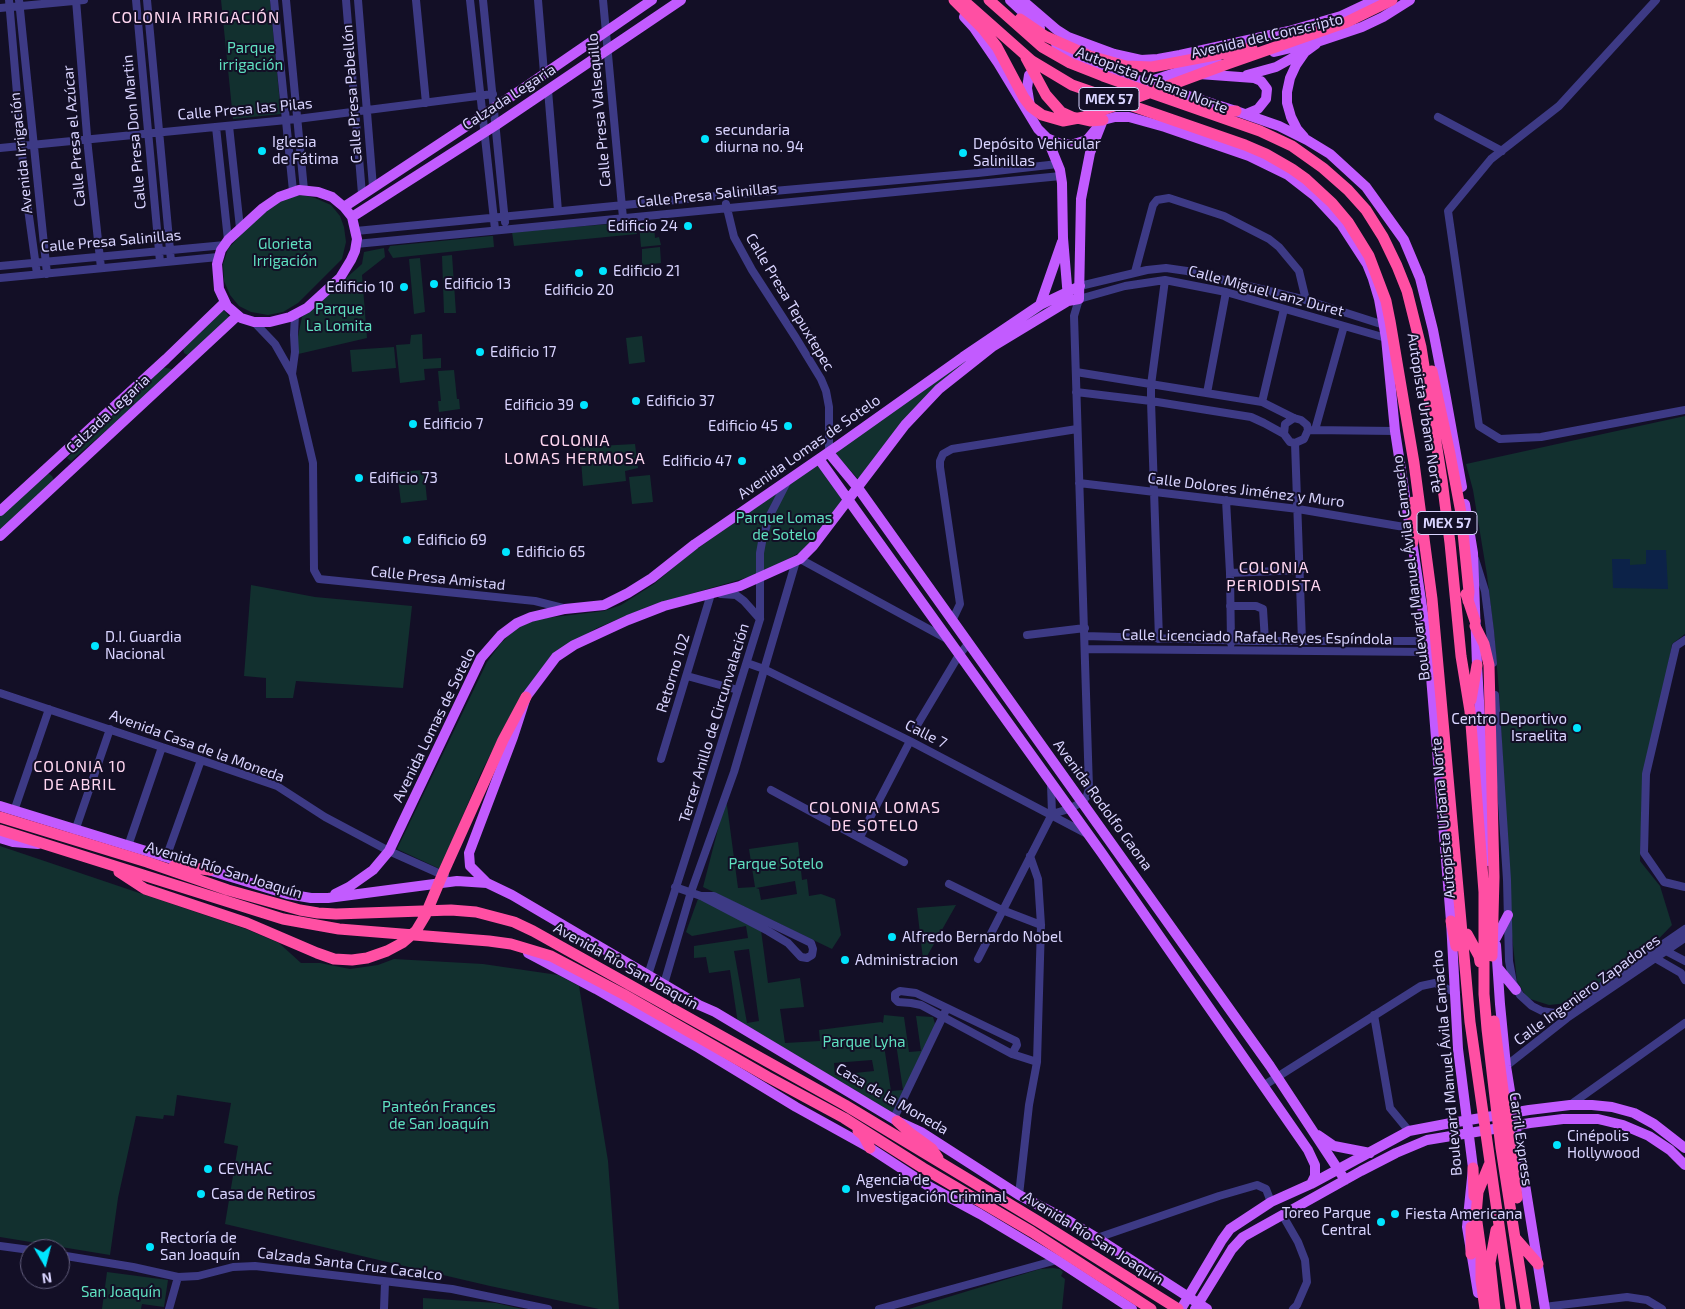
<!DOCTYPE html>
<meta charset="utf-8">
<style>
body{margin:0}
#map{position:relative;width:1685px;height:1309px;overflow:hidden;background:#130f26;font-family:"Exo 2",sans-serif}
canvas{display:block}
.north{position:absolute;left:20px;top:1239px;width:50px;height:50px;box-sizing:border-box;background:#130f26;border:1px solid #625e7d;border-radius:50%;rotate:172deg;font-size:14px;font-weight:700;line-height:20px;text-align:center;color:#d9d4ff}
.north::after{content:'';display:block;margin:auto;width:18px;height:22px;background:#00e5ff;clip-path:polygon(50% 0,100% 100%,50% 72%,0 100%)}
</style>
<div id="map">
<canvas width="1685" height="1309"></canvas>
<div class="north">N</div>
</div>
<script>
const ctx = document.querySelector('canvas').getContext('2d');
ctx.lineJoin = 'round';
function fillPath(path, color) { ctx.fillStyle = color; ctx.fill(path, 'evenodd'); }
const toPath = rows => new Path2D(rows.map(r => 'M' + r).join(''));
function stroke(path, color, width, dash) { ctx.strokeStyle = color; ctx.lineWidth = width; ctx.lineCap = dash ? 'butt' : 'round'; ctx.setLineDash(dash || []); ctx.stroke(path); }
function drawText(font, color, halo, rows, align = 'center') {
  ctx.font = font + ' "Exo 2",sans-serif'; ctx.lineWidth = 4; ctx.setLineDash([]); ctx.textBaseline = 'middle'; ctx.strokeStyle = halo; ctx.fillStyle = color; for (const [text, x, y, turn = 0] of rows) {
    ctx.save(); ctx.translate(x, y); ctx.rotate((+turn || 0) * Math.PI / 180); ctx.textAlign = isNaN(turn) ? turn : align; if (halo) ctx.strokeText(text, 0, 0); ctx.fillText(text, 0, 0); ctx.restore();
  }
}
fillPath(toPath([
 [221,0,270,0,281,114,233,119],
 [303,195,315,198,331,205,340,216,344,227,346,242,342,259,298,303,283,312,268,315,251,312,239,306,230,295,224,281,223,264,228,249,255,219,277,202,289,197],
 [634,222,636,224,637,234,514,246,512,232],
 [654,223,655,238,659,237,661,245,641,247,639,224],
 [491,236,493,236,494,247,393,258,388,250,390,246],
 [660,247,661,263,642,265,642,249],
 [384,248,385,257,362,275,367,338,294,355,302,317,362,264,364,252],
 [452,255,456,313,444,313,442,256],
 [420,258,425,312,414,314,409,259],
 [1044,305,1047,307,985,351,931,394,859,480,834,452],
 [223,309,231,319,191,357,184,353,183,348],
 [422,334,423,359,441,358,441,368,424,369,425,380,400,383,396,345,410,344,411,335],
 [642,336,645,362,629,364,626,338],
 [394,347,396,368,352,372,350,350],
 [162,367,176,370,71,461,67,458],
 [454,370,457,399,459,399,460,409,439,412,438,401,441,401,438,371],
 [1685,416,1685,634,1672,644,1665,683,1643,774,1640,861,1660,886,1672,925,1645,953,1568,1003,1549,1005,1527,998,1517,981,1511,927,1499,691,1494,633,1487,575,1473,490,1466,464],
 [635,444,638,468,625,471,626,481,583,486,580,447],
 [820,462,846,498,804,550,763,573,652,605,597,628,558,651,507,721,481,773,440,869,397,849,487,662,501,643,516,628,538,619,604,611,621,605,654,584,687,556],
 [424,470,427,500,401,503,397,472],
 [48,473,52,476,55,482,0,531,0,513],
 [650,475,653,502,632,504,629,477],
 [251,585,315,597,412,606,403,688,296,681,293,698,266,698,266,678,244,676],
 [726,798,738,888,755,887,749,849,798,842,802,880,807,879,809,896,821,894,835,899,841,935,832,949,703,887],
 [795,881,797,894,761,900,759,889,756,888],
 [0,846,246,929,279,943,301,963,320,963,350,969,378,965,394,959,483,964,558,975,579,986,608,1161,619,1309,599,1309,490,1286,225,1224,238,1146,224,1143,231,1103,177,1095,174,1116,164,1115,163,1119,136,1116,118,1198,110,1255,0,1237],
 [699,896,761,930,768,983,800,978,804,1007,780,1009,785,1043,820,1041,819,1030,881,1022,883,1023,884,1015,904,1017,909,1052,921,1051,916,1016,933,1017,936,1027,891,1115,738,1024,730,970,709,973,706,957,694,958,694,946,748,938,746,926,692,936,686,932],
 [749,949,759,1021,747,1023,734,951],
 [895,1037,903,1090,891,1091,883,1039],
 [872,1060,874,1071,835,1075,834,1063],
 [956,905,926,958,923,959,917,908],
 [1053,1268,1060,1269,1063,1272,1061,1276,1065,1279,1062,1309,909,1309,1040,1269],
 [107,1272,168,1280,164,1307,142,1304,141,1309,102,1309],
 [423,1298,496,1303,522,1309,423,1309]
]), '#12302f');
fillPath(toPath([
 [1646,550,1666,550,1668,589,1613,588,1612,559,1630,559,1630,565,1646,564]
]), '#0c2248');
stroke(toPath([
 [9,0,25,187,37,274],
 [19,0,47,274],
 [76,0,88,148,101,268],
 [136,0,160,262],
 [147,0,171,261],
 [274,0,293,191],
 [286,0,304,190],
 [346,0,362,194],
 [358,0,373,187],
 [416,0,426,103],
 [470,0,495,229],
 [483,0,505,222],
 [538,0,544,73],
 [603,0,623,218],
 [1656,0,1559,106,1491,159,1448,211,1479,426,1500,439,1541,437,1685,410],
 [0,8,84,0],
 [548,90,558,211],
 [1438,117,1502,151],
 [229,126,240,228],
 [216,127,228,240],
 [0,148,297,119,493,94],
 [726,204,734,237,752,270,796,338,821,379,826,391,829,407,829,453],
 [356,231,717,196,978,173,1058,164],
 [356,244,1061,176],
 [0,266,225,245],
 [1135,272,1153,205,1157,200,1169,198,1224,216,1269,239,1279,247,1299,271,1306,300],
 [0,278,218,257],
 [1080,286,1147,270,1166,268,1187,271,1306,300,1384,325],
 [254,322,275,344,292,374,313,463,314,570,319,579,535,601,563,608],
 [1076,372,1262,402,1294,418,1301,420,1307,425,1308,430,1304,439,1295,443,1290,442,1284,434,1264,423,1251,417,1151,401,1076,392],
 [292,374,295,352,294,335,295,314],
 [1207,393,1226,292],
 [1262,402,1284,309],
 [1310,430,1395,431],
 [1315,430,1344,326],
 [1284,434,1285,424,1294,418],
 [1295,443,1302,641],
 [1079,483,1298,509,1410,528],
 [1226,500,1230,573,1231,643],
 [800,559,947,639],
 [1475,559,1485,591,1490,631,1493,663],
 [1230,573,1301,570],
 [721,594,736,595,744,601,760,619],
 [1230,606,1256,606,1263,609,1265,641],
 [952,621,960,604,940,467,940,461,943,454,952,449,1077,429],
 [1027,635,1085,628],
 [1085,636,1254,641,1428,641],
 [1159,639,1151,401,1151,385,1165,280],
 [1685,640,1676,646,1646,774,1644,853,1664,882,1685,887],
 [1085,649,1429,652],
 [747,663,764,669,910,741,1087,834],
 [687,676,738,690],
 [0,693,201,760,277,786,325,817,389,851,445,876],
 [1495,695,1507,880,1509,961,1513,983,1520,995,1532,1006,1542,1011,1554,1013,1567,1010,1685,929],
 [916,727,959,655,968,644],
 [661,759,711,594],
 [1051,784,1052,814],
 [771,790,904,862],
 [14,811,49,709],
 [75,831,110,729],
 [860,837,910,741],
 [128,846,162,747],
 [166,858,201,760],
 [949,884,1002,910,1041,925],
 [675,887,701,896,768,931,788,943,801,957,807,958,812,955,813,949,811,943,714,896,701,896],
 [1665,947,1666,951,1685,961],
 [1652,955,1655,958,1681,973,1685,980],
 [978,959,1052,814,1069,809,1082,802,1087,796,1089,788,1074,316,1079,299,1125,286,1165,280,1226,292,1386,338],
 [648,975,702,806,760,619,760,553,762,542,769,517,787,482],
 [664,984,691,892,734,772,796,561],
 [1374,1015,1390,1108,1409,1131],
 [1012,1054,1017,1045,1016,1041,916,993,900,991,895,994,895,999,898,1002,911,1003,921,1005,1012,1054,1037,1062],
 [1506,1066,1567,1018,1685,938],
 [1263,1086,1421,986,1435,983,1456,993],
 [1570,1105,1685,1023],
 [894,1118,945,1012],
 [1019,1195,1029,1105,1037,1062,1041,925,1038,879,1030,856],
 [1283,1216,1298,1242,1305,1260,1307,1282,1297,1305,1293,1309],
 [1097,1238,1219,1196,1257,1185,1266,1189,1271,1202],
 [0,1246,30,1250],
 [60,1255,133,1267,178,1277,198,1276,233,1267,255,1266,452,1289,548,1309],
 [1544,1307,1627,1297,1647,1300,1662,1309],
 [169,1309,178,1277],
 [384,1309,385,1282],
 [879,1309,1057,1260]
]), '#3d3a85', 8);
stroke(toPath([
 [1010,0,1040,28],
 [1022,0,1057,30,1068,37,1114,54,1141,60,1158,59,1180,55,1289,31,1341,16,1375,0],
 [964,17,974,28,998,63,1038,129,1047,138,1061,144,1074,144,1087,140,1097,128],
 [1056,44,1071,55,1100,68,1236,111,1279,126,1307,140,1330,154,1366,187,1404,240,1420,278,1433,330,1444,387,1462,487],
 [1274,52,1317,42,1362,27,1383,17,1410,0],
 [1199,74,1254,78,1261,81,1267,89,1266,99,1258,109,1246,114],
 [1029,75,1027,88,1030,106],
 [1247,75,1276,67,1303,52],
 [1154,80,1178,72,1218,63],
 [1103,120,1115,117,1129,117,1165,127,1249,156,1288,175,1315,196,1341,224,1367,264,1373,279,1379,299,1386,338,1395,431,1429,652,1451,921,1458,1049,1473,1168,1467,1227,1478,1293],
 [1304,137,1297,129,1291,117,1287,103,1287,92,1290,78,1296,65,1305,52,1316,44],
 [1047,138,1060,170,1062,183,1063,238,1068,298],
 [299,190,318,192,332,197,344,207,352,217,357,239,355,251,351,260,340,278,307,308,290,317,270,322,254,322,241,318,227,306,219,289,217,264,221,250,228,240,263,208,279,197,299,190],
 [344,207,524,88,652,0],
 [352,217,496,125,681,0],
 [1040,305,1062,242],
 [829,453,858,488,1270,1066,1345,1180],
 [819,459,1101,852,1308,1150,1315,1165,1315,1176,1311,1184],
 [1465,504,1473,553,1477,665,1488,861],
 [0,511,166,359,224,303],
 [0,536,237,316],
 [0,806,188,864],
 [0,838,13,842,38,844],
 [202,868,287,894,311,898,328,898,457,881,487,883,512,895,699,1005,715,1012,897,1121,921,1132,1019,1195,1069,1221,1097,1238,1207,1309],
 [487,883,470,866,469,853,513,737,526,697,556,657,574,645,628,620,664,606,740,586,800,559,813,546,905,425,939,389,992,347,1068,301,1079,299,1081,199,1090,153,1103,120],
 [335,894,349,887,373,870,389,851,481,658,501,635,517,623,531,617,565,609,604,605,628,593,652,578,695,544,839,445,963,357,1040,305,1080,286],
 [1496,938,1508,915],
 [1496,945,1500,1004,1506,1066,1545,1309],
 [528,953,596,989,699,1048,796,1107,870,1148,930,1187,980,1214,1057,1260,1132,1309],
 [1498,968,1516,990],
 [1318,1135,1334,1146,1370,1153],
 [1181,1309,1222,1240,1230,1229,1271,1202,1311,1184,1409,1131,1451,1123,1529,1110,1570,1105,1592,1105,1612,1107,1634,1113,1654,1124,1685,1148],
 [1195,1309,1232,1249,1243,1237,1361,1171,1396,1153,1427,1140,1530,1123,1563,1119,1598,1119,1623,1125,1649,1136,1670,1150,1685,1165]
]), '#c25bff', 10);
stroke(toPath([
 [954,0,983,29,997,47,1024,98,1031,107,1042,115,1063,121,1084,117,1227,64,1347,22,1392,0],
 [963,0,1032,61,1072,85,1245,145,1266,154,1292,169,1306,179,1332,203,1348,222,1369,256,1386,301,1390,321,1414,463,1432,599,1470,1022,1511,1309],
 [989,0,1042,47,1070,63,1103,76,1260,131,1292,146,1323,168,1348,190,1366,210,1383,237,1397,266,1407,291,1421,347,1442,480,1450,543,1461,656,1470,711,1484,892,1484,994,1487,1029,1501,1148,1526,1309],
 [1020,19,1045,36,1090,56,1126,66,1152,67,1252,48],
 [1026,58,1046,95,1061,112,1072,117,1090,121,1103,120],
 [1213,113,1236,111],
 [1432,371,1450,454,1461,513,1469,592,1468,601],
 [1413,542,1413,502],
 [1466,594,1475,621],
 [1475,626,1484,644,1489,665,1494,877,1492,956],
 [1471,700,1477,665],
 [0,817,147,862,228,890,300,910,318,913,336,914,451,910,476,912,514,922,533,931,845,1105,1039,1222,1178,1309],
 [0,830,283,919,339,929,489,941,511,944,551,956,623,994,768,1077,844,1118,923,1168,1032,1232,1151,1309],
 [174,866,210,870],
 [119,872,145,889,247,923,317,953,334,959,352,960,367,958,387,951,402,943,416,931,425,916,444,871,503,740,526,697],
 [1451,921,1456,946],
 [1467,934,1479,956,1480,962],
 [1494,1021,1517,1198],
 [897,1121,910,1133,932,1149,938,1158],
 [858,1131,863,1135,870,1148],
 [1473,1168,1474,1196],
 [1471,1227,1471,1254],
 [1516,1239,1538,1264],
 [1485,1309,1481,1280,1481,1251,1476,1215,1478,1192,1489,1165],
 [1495,1309,1490,1263,1496,1230]
]), '#ff4fa3', 11);
for (const [x, y, r, color] of [
 [705,139,5,"#00e5ff"],
 [262,151,5,"#00e5ff"],
 [963,153,5,"#00e5ff"],
 [688,226,5,"#00e5ff"],
 [603,271,5,"#00e5ff"],
 [579,273,5,"#00e5ff"],
 [434,284,5,"#00e5ff"],
 [404,287,5,"#00e5ff"],
 [480,352,5,"#00e5ff"],
 [636,401,5,"#00e5ff"],
 [584,405,5,"#00e5ff"],
 [413,424,5,"#00e5ff"],
 [788,426,5,"#00e5ff"],
 [742,461,5,"#00e5ff"],
 [359,478,5,"#00e5ff"],
 [407,540,5,"#00e5ff"],
 [506,552,5,"#00e5ff"],
 [95,646,5,"#00e5ff"],
 [1577,728,5,"#00e5ff"],
 [892,937,5,"#00e5ff"],
 [845,960,5,"#00e5ff"],
 [1557,1145,5,"#00e5ff"],
 [208,1169,5,"#00e5ff"],
 [846,1189,5,"#00e5ff"],
 [201,1194,5,"#00e5ff"],
 [1395,1214,5,"#00e5ff"],
 [1381,1222,5,"#00e5ff"],
 [150,1247,5,"#00e5ff"]
]) { const dot = new Path2D(); dot.arc(x, y, r, 0, 2 * Math.PI); ctx.fillStyle = color; ctx.fill(dot); stroke(dot, '#130f26', 2); }
for (const [x, y, w] of [
 [1109,99,60],
 [1447,523,60]
]) { const box = new Path2D(); box.roundRect(x - w / 2, y - 11.5, w, 23, 4); ctx.fillStyle = '#130f26'; ctx.fill(box); stroke(box, '#d9d4ff', 1); }
drawText('bold 14px', '#d9d4ff', null, [
 ["MEX 57",1109,99],
 ["MEX 57",1447,523]
]);
drawText('15px', '#d9d4ff', '#130f26', [
 ["Avenida del Conscripto",1267,36,-13],
 ["Autopista Urbana Norte",1152,80,21],
 ["Calle Presa Pabellón",352,94,-94],
 ["Calzada Legaria",509,97,-33],
 ["Calle Presa las Pilas",245,109,-5],
 ["Calle Presa Valsequillo",599,110,-95],
 ["Calle Presa Don Martin",134,132,-95],
 ["Calle Presa el Azúcar",74,136,-95],
 ["Avenida Irrigación",21,153,-96],
 ["Calle Presa Salinillas",707,195,-6],
 ["Calle Presa Salinillas",111,241,-5],
 ["Calle Miguel Lanz Duret",1266,291,15],
 ["Calle Presa Tepuxtepec",790,302,59],
 ["Autopista Urbana Norte",1425,413,81],
 ["Calzada Legaria",108,414,-43],
 ["Avenida Lomas de Sotelo",809,447,-35],
 ["Calle Dolores Jiménez y Muro",1246,490,7],
 ["Boulevard Manuel Ávila Camacho",1411,568,-97],
 ["Calle Presa Amistad",438,578,6],
 ["Calle Licenciado Rafael Reyes Espíndola",1257,637,1],
 ["Retorno 102",673,673,-73],
 ["Tercer Anillo de Circunvalación",714,723,-73],
 ["Avenida Lomas de Sotelo",434,725,-64],
 ["Calle 7",926,734,27],
 ["Avenida Casa de la Moneda",197,746,20],
 ["Avenida Rodolfo Gaona",1103,805,54],
 ["Autopista Urbana Norte",1443,818,-95],
 ["Avenida Río San Joaquín",224,870,17],
 ["Avenida Río San Joaquín",626,966,29],
 ["Calle Ingeniero Zapadores",1587,990,-36],
 ["Boulevard Manuel Ávila Camacho",1447,1063,-95],
 ["Casa de la Moneda",892,1099,30],
 ["Carril Express",1521,1139,82],
 ["Avenida Río San Joaquín",1093,1238,32],
 ["Calzada Santa Cruz Cacalco",350,1264,7]
]);
drawText('15px', '#5fe0c0', '#130f26', [
 ["Parque",251,48],
 ["irrigación",251,65],
 ["Glorieta",285,244],
 ["Irrigación",285,261],
 ["Parque",339,309],
 ["La Lomita",339,326],
 ["Parque Lomas",784,518],
 ["de Sotelo",784,535],
 ["Parque Sotelo",776,864],
 ["Parque Lyha",864,1042],
 ["Panteón Frances",439,1107],
 ["de San Joaquín",439,1124],
 ["San Joaquín",121,1292]
]);
drawText('15px', '#d9d4ff', '#130f26', [
 ["secundaria",715,130],
 ["diurna no. 94",715,147],
 ["Iglesia",272,142],
 ["de Fátima",272,159],
 ["Depósito Vehicular",973,144],
 ["Salinillas",973,161],
 ["Edificio 24",678,226,"right"],
 ["Edificio 21",613,271],
 ["Edificio 13",444,284],
 ["Edificio 10",394,287,"right"],
 ["Edificio 20",579,290,"center"],
 ["Edificio 17",490,352],
 ["Edificio 37",646,401],
 ["Edificio 39",574,405,"right"],
 ["Edificio 7",423,424],
 ["Edificio 45",778,426,"right"],
 ["Edificio 47",732,461,"right"],
 ["Edificio 73",369,478],
 ["Edificio 69",417,540],
 ["Edificio 65",516,552],
 ["D.I. Guardia",105,637],
 ["Nacional",105,654],
 ["Centro Deportivo",1567,719,"right"],
 ["Israelita",1567,736,"right"],
 ["Alfredo Bernardo Nobel",902,937],
 ["Administracion",855,960],
 ["Cinépolis",1567,1136],
 ["Hollywood",1567,1153],
 ["CEVHAC",218,1169],
 ["Agencia de",856,1180],
 ["Investigación Criminal",856,1197],
 ["Casa de Retiros",211,1194],
 ["Toreo Parque",1371,1213,"right"],
 ["Central",1371,1230,"right"],
 ["Fiesta Americana",1405,1214],
 ["Rectoría de",160,1238],
 ["San Joaquín",160,1255]
], 'left');
ctx.letterSpacing = '1px';
drawText('16px', '#ffd6f0', '#130f26', [
 ["COLONIA IRRIGACIÓN",196,18],
 ["COLONIA",575,441],
 ["LOMAS HERMOSA",575,459],
 ["COLONIA",1274,568],
 ["PERIODISTA",1274,586],
 ["COLONIA 10",80,767],
 ["DE ABRIL",80,785],
 ["COLONIA LOMAS",875,808],
 ["DE SOTELO",875,826]
]);
ctx.letterSpacing = '0px';
</script>
